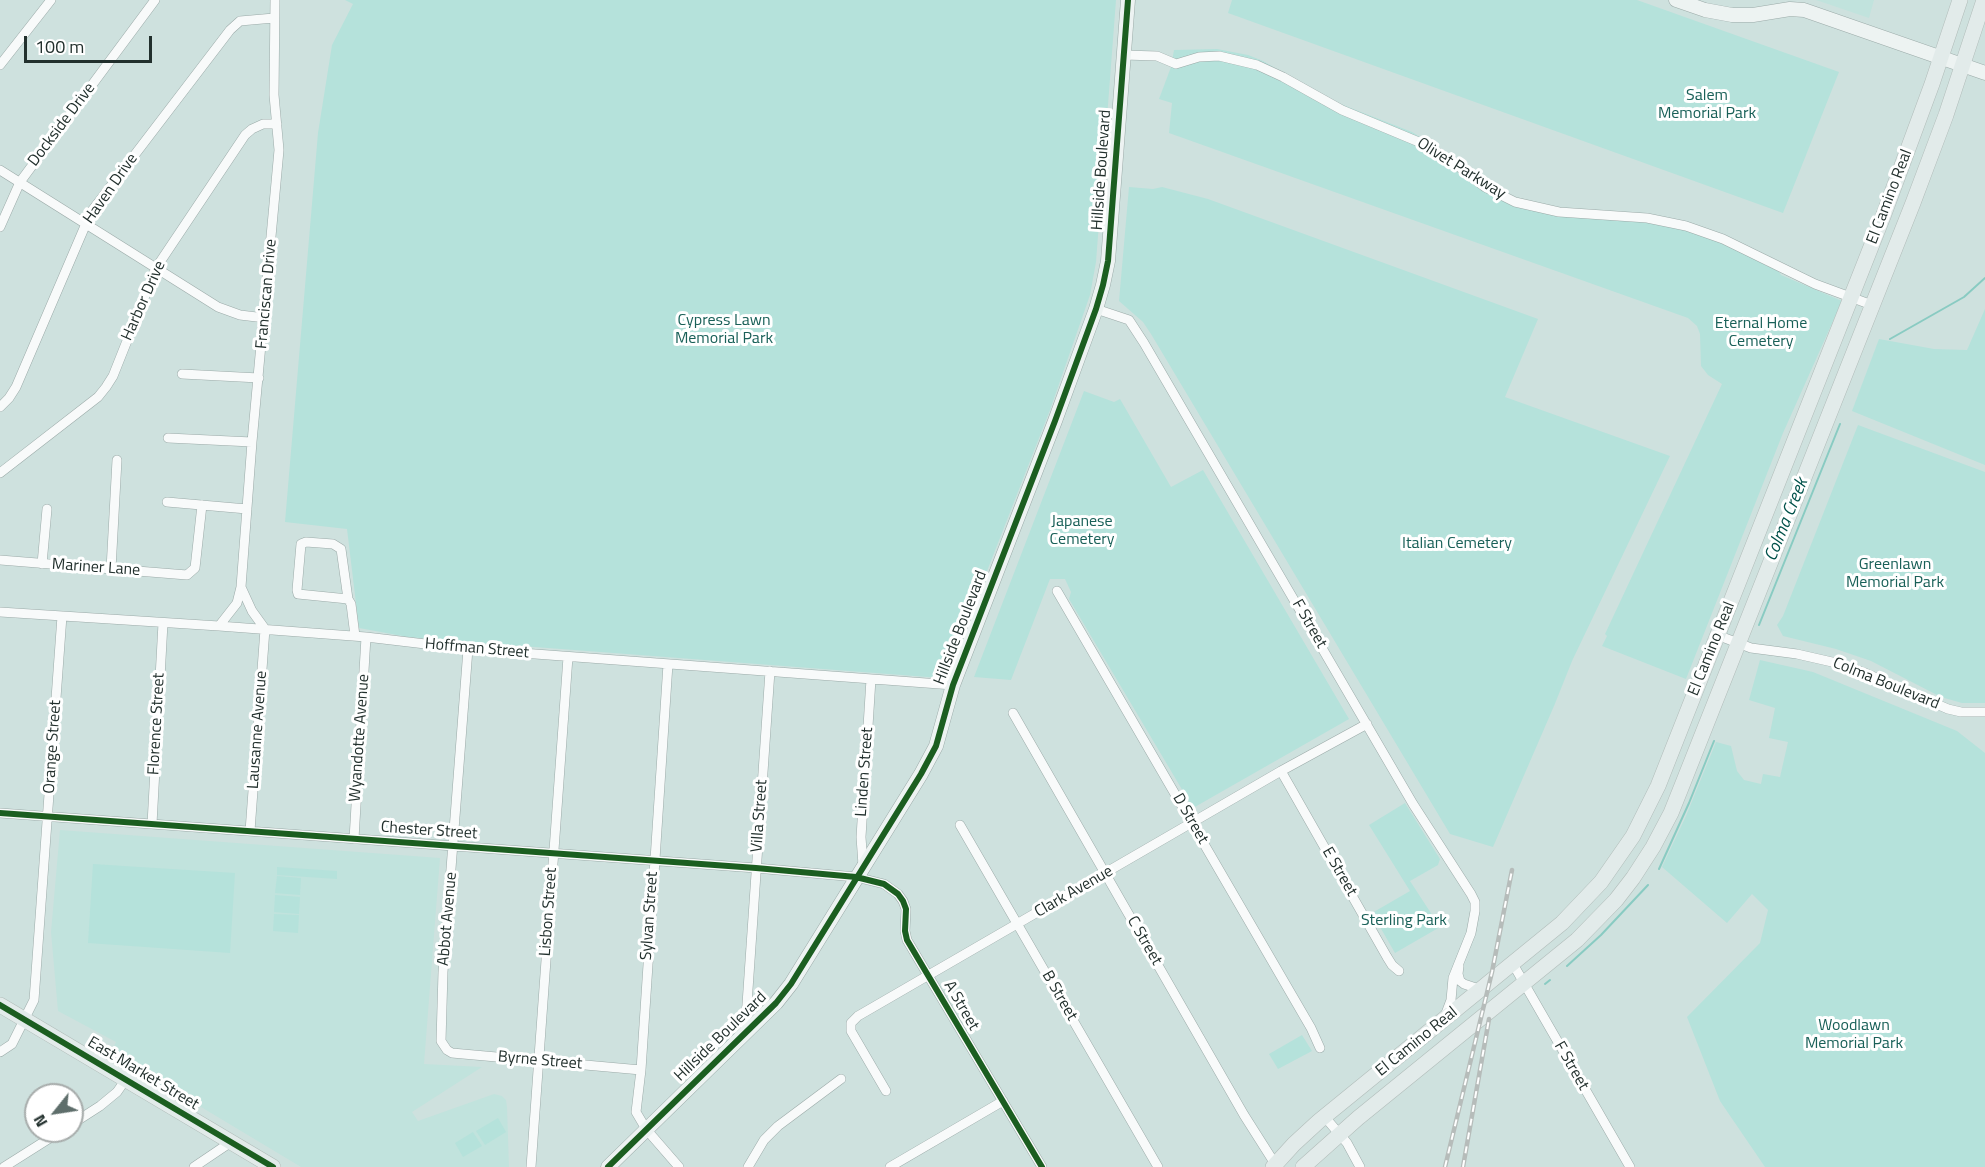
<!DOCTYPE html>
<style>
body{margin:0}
#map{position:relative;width:1985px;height:1167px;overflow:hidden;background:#cee1de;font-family:"Titillium Web",sans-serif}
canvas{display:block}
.north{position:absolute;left:24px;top:1083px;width:60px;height:60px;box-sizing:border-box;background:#fff;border:2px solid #a7acab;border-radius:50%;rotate:240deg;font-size:16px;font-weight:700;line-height:24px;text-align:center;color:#22302d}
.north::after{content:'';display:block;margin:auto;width:21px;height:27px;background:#5e6e6b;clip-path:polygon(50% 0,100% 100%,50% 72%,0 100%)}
.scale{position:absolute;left:24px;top:36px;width:128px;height:27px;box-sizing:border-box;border:3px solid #22302d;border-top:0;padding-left:8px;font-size:18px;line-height:21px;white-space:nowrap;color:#22302d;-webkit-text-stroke:4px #fff;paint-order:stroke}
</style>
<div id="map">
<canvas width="1985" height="1167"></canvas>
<div class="north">N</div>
<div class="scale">100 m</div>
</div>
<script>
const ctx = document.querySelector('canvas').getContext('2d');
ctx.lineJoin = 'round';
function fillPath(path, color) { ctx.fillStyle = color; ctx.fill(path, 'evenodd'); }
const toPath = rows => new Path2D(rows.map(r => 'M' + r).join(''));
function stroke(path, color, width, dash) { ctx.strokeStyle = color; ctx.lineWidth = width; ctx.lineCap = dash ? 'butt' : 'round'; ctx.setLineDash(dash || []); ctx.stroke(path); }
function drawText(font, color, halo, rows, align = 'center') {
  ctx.font = font + ' "Titillium Web",sans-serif'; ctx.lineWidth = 6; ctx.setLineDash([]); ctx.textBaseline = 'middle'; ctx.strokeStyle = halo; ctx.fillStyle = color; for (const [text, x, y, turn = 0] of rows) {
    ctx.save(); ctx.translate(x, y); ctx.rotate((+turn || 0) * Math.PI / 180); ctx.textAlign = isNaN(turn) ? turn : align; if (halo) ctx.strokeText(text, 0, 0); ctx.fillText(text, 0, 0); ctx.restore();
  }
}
fillPath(toPath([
 [1816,0,1874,0,1869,18],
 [60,830,440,858,424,1064,482,1067,412,1112,418,1121,494,1094,502,1096,506,1100,507,1107,509,1167,301,1167,111,1053,116,1042,58,1011,51,932]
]), '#c1e3dd');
fillPath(toPath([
 [345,0,1116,0,1096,262,1090,295,1050,410,946,676,941,678,456,641,408,637,359,628,347,529,285,522,318,133,332,45,353,4],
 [1232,0,1637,0,1839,72,1783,213,1228,13],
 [1217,49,1248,55,1263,61,1328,99,1412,132,1431,144,1468,174,1523,204,1689,227,1761,259,1766,266,1776,267,1781,275,1842,301,1783,433,1686,679,1602,646,1607,636,1605,634,1722,384,1708,375,1701,366,1700,334,1697,326,1688,318,1169,133,1172,103,1159,99,1171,67,1174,50],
 [1129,187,1153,189,1162,187,1208,199,1538,319,1505,397,1670,456,1572,661,1554,706,1493,847,1450,834,1151,334,1143,322,1119,301],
 [1985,309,1985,465,1852,411,1879,339,1934,349,1967,350],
 [1084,391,1114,402,1120,399,1171,487,1203,470,1349,719,1193,808,1069,599,1071,592,1065,579,1050,579,1011,680,974,677],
 [1858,425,1985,472,1985,703,1962,703,1941,697,1871,661,1836,649,1783,636,1777,625,1783,616],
 [1760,660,1813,672,1957,731,1985,753,1985,1167,1765,1167,1720,1101,1687,1017,1760,943,1768,910,1752,894,1727,923,1662,867,1686,816,1716,742,1731,746,1737,771,1744,780,1761,784,1763,774,1780,777,1788,742,1769,738,1775,708,1749,700],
 [1405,803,1440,859,1438,865,1410,881,1440,927,1395,953,1372,913,1410,891,1369,825],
 [93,864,235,873,230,953,88,943],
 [277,867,337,871,337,879,277,875],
 [277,876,301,878,300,895,275,893],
 [275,895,300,897,299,914,274,912],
 [274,914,299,915,298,933,273,931],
 [1302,1035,1312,1051,1278,1069,1269,1054],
 [498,1118,506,1132,485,1145,476,1131],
 [473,1132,482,1146,463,1157,455,1143]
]), '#b5e2db');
stroke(toPath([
 [1890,339,1964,297,1985,278],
 [1759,625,1840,424],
 [1659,869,1689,803,1714,741],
 [1567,966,1601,935,1648,885],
 [1545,984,1550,980]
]), '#89cbc2', 2);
const minor = toPath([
 [1124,55,1157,56,1176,64,1199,57,1219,56,1257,65,1283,77,1342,110,1426,145,1454,163,1485,187,1515,202,1559,212,1647,218,1686,226,1723,239,1815,284,1872,305],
 [0,65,51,0],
 [0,170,218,307,240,315,265,318],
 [0,227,20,182,155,0],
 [1096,309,1129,320,1144,343,1413,804,1471,894,1475,902,1475,911,1471,933,1453,978,1451,1000,1445,1016],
 [182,374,259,378],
 [0,407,9,398,16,387,91,212,230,30,240,21,274,18],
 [168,438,252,442],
 [0,473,98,397,106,387,113,376,156,268,245,135,252,129,263,124,277,124],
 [167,502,247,509],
 [0,560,187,575,195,568,202,505],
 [42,564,47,509],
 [111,569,117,460],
 [241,587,252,611,265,629,250,831],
 [1057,591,1311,1028,1320,1048],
 [348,599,298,594,297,590,301,544,306,542,333,544,341,549,348,599,351,604,355,636],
 [0,612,219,626,366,637,468,649,953,685],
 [219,626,237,603,241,587,252,442,279,150,274,95,275,0],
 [1717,635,1751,648,1797,654,1832,662,1865,673,1948,709,1961,712,1985,712],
 [468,649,443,972,441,1041,447,1050,452,1053,641,1070],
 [668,664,641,1070,636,1112,646,1129,679,1167],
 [1013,713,1244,1115,1277,1167],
 [1281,771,1387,957,1392,965,1399,971],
 [0,813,756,868,856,877,884,884,898,894,903,901,906,909,905,931,907,940,1042,1167],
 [152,824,163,623],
 [960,825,1158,1167],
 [354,839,366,637],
 [863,865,861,837,871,679],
 [1513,964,1630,1167],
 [1459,966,1458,974,1460,981,1464,984,1476,988,1484,988],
 [745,1033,770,671],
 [0,1052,12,1044,34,1000,62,616],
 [886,1091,851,1031,851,1023,858,1016,1281,771,1367,724],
 [1324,1116,1347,1143,1360,1167],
 [72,1124,100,1106,117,1092,126,1079],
 [4,1167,61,1131],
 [194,1167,231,1142],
 [531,1167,568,657],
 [748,1167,764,1140,778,1126,841,1079],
 [890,1167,1003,1101]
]);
const secondary = toPath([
 [1676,0,1705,10,1732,15,1753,15,1790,9,1804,10,1985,73],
 [608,1167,776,1003,791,984,921,774,936,746,953,685,1055,421,1096,309,1103,285,1108,261,1128,0]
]);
const primary = toPath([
 [0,1005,273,1167],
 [1273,1167,1294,1144,1319,1121,1562,923,1601,882,1633,836,1658,786,1884,214,1932,84,1960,0],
 [1303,1167,1358,1118,1577,940,1616,900,1633,878,1653,847,1671,813,1683,783,1913,203,1946,115,1984,0]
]);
stroke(minor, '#9baaa8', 10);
stroke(secondary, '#9baaa8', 15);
stroke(primary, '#b1bcb9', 16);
stroke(minor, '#f8fafa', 9);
stroke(secondary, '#edf3f2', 14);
stroke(primary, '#e2ebea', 15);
const rail = toPath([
 [1445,1167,1492,972,1512,870],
 [1463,1167,1489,1019]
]);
stroke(rail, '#b6bcba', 4.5);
stroke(rail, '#fff', 2, [7]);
stroke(toPath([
 [0,813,756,868,856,877,884,884,898,894,903,901,906,909,905,931,907,940,1042,1167],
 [0,1005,273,1167],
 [608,1167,776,1003,791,984,921,774,936,746,953,685,1055,421,1096,309,1103,285,1108,261,1128,0]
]), '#1b5e20', 6);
drawText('16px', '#196058', '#fff', [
 ["Salem",1707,96],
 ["Memorial Park",1707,114],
 ["Cypress Lawn",724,321],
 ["Memorial Park",724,339],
 ["Eternal Home",1761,324],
 ["Cemetery",1761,342],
 ["Japanese",1082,522],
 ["Cemetery",1082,540],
 ["Italian Cemetery",1457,544],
 ["Greenlawn",1895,565],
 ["Memorial Park",1895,583],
 ["Sterling Park",1404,921],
 ["Woodlawn",1854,1026],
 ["Memorial Park",1854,1044]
]);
drawText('16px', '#22302d', '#fff', [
 ["Dockside Drive",62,125,-53],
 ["Olivet Parkway",1461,169,32],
 ["Hillside Boulevard",1102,170,-86],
 ["Haven Drive",111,189,-55],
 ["El Camino Real",1890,197,-69],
 ["Franciscan Drive",267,294,-85],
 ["Harbor Drive",144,301,-66],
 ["Mariner Lane",96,568,4],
 ["F Street",1309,624,60],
 ["Hillside Boulevard",961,628,-69],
 ["Hoffman Street",477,649,5],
 ["El Camino Real",1712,649,-68],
 ["Colma Boulevard",1886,684,22],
 ["Florence Street",157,724,-87],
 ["Lausanne Avenue",258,730,-86],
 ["Wyandotte Avenue",360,738,-86],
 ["Orange Street",53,747,-86],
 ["Linden Street",865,772,-86],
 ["Villa Street",760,816,-86],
 ["D Street",1190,819,60],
 ["Chester Street",429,831,4],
 ["E Street",1339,872,60],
 ["Clark Avenue",1074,892,-30],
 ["Lisbon Street",549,912,-86],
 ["Sylvan Street",650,916,-86],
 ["Abbot Avenue",448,919,-85],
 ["C Street",1144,941,60],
 ["B Street",1059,996,60],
 ["A Street",961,1006,60],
 ["Hillside Boulevard",721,1037,-44],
 ["El Camino Real",1417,1042,-39],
 ["Byrne Street",540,1061,5],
 ["F Street",1571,1066,60],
 ["East Market Street",143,1074,31]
]);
drawText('italic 18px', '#02524b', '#fff', [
 ["Colma Creek",1787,520,-68]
]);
</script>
